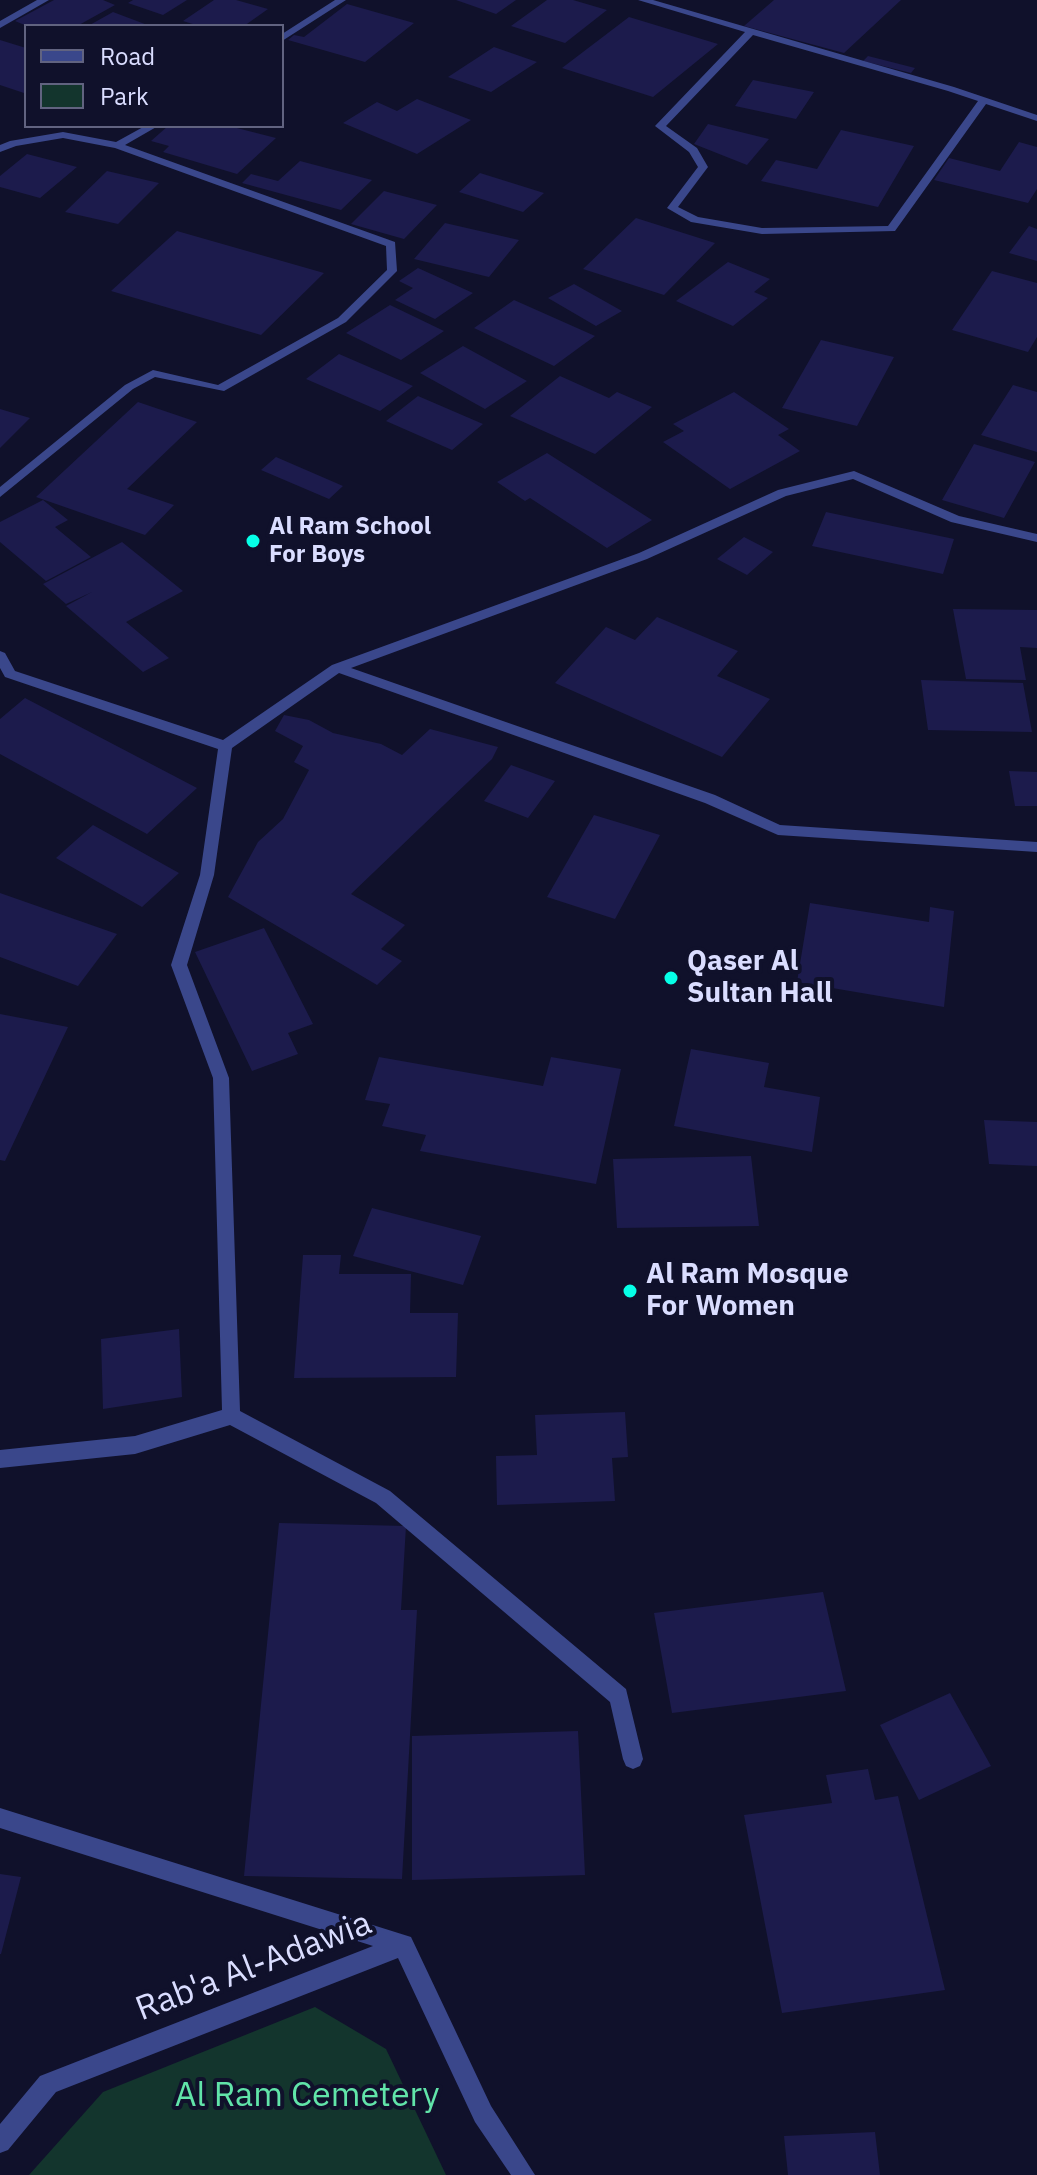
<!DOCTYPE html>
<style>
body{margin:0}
#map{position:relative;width:1037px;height:2175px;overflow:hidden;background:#10112b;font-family:"IBM Plex Sans",sans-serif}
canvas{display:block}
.legend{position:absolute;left:24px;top:24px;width:260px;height:104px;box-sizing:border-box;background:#10112b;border:2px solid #616380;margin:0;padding:10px 14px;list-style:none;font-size:24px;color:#daddff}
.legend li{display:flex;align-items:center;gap:16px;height:40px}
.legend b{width:40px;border:2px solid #616380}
</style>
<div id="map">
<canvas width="1037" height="2175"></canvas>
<ul class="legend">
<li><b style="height:10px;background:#3a478b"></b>Road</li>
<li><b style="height:22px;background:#13352d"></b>Park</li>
</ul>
</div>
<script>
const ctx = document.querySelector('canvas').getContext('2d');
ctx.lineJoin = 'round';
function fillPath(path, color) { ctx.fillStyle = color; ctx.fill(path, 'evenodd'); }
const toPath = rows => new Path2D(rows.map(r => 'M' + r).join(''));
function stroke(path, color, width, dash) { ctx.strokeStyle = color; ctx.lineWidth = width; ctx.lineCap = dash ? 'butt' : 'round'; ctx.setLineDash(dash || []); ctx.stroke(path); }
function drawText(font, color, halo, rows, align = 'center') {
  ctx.font = font + ' "IBM Plex Sans",sans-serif'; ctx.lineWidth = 8; ctx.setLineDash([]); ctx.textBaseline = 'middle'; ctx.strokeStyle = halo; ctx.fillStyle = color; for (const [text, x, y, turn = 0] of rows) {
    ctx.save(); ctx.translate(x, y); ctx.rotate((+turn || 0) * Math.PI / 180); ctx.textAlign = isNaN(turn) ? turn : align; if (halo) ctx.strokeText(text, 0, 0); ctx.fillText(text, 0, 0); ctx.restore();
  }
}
fillPath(toPath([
 [315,2007,386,2049,446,2175,29,2175,103,2092]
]), '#13352d');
fillPath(toPath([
 [54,0,103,0,115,5,77,26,27,26,15,21],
 [133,0,187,0,163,15,128,3],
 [214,0,236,0,268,9,244,26,199,26,183,21],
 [456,0,516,0,496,14],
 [547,0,573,0,607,10,565,43,511,26],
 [774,0,901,0,844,53,744,26],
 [347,4,414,23,365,62,288,40,294,35,304,37],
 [113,12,150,26,88,26],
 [629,17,718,44,653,97,562,68],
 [0,40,26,48,24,93,0,85],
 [494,47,537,62,491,92,448,77],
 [868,56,915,68,911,73,863,61],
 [753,80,814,92,796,119,735,106],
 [417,99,471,120,417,154,343,123,377,102,397,111],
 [708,124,769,139,747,165,694,144],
 [168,126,229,126,276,138,237,174,163,152,169,146,151,141],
 [841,130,914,146,878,207,761,181,776,160,817,169],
 [1019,142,1037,147,1037,189,1028,203,934,180,949,158,1000,171],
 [27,154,77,167,40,198,0,187,0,176],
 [300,161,372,180,341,210,242,183,251,174,278,181],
 [107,171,159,183,118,224,65,212],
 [480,173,544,193,523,212,459,192],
 [384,191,437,205,404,239,351,224],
 [636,218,715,243,664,295,583,269],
 [445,223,519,240,489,277,414,259],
 [1029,226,1037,229,1037,261,1009,253],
 [177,231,324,273,261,335,111,291],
 [728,262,770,279,754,292,768,298,733,326,676,301],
 [418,268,473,293,435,319,395,300,413,288,399,281],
 [992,271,1037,283,1037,337,1028,352,952,330],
 [574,284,622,311,596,326,548,298],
 [514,300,595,336,554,366,474,328],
 [390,305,444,331,401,360,346,333],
 [821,340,894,357,857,426,782,408],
 [463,346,527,381,485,409,420,373],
 [339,354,413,386,380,411,306,379],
 [560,376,609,398,617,392,652,407,595,454,510,416],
 [1013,385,1037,392,1037,452,981,435],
 [734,392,789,429,778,435,800,451,730,489,663,442,684,431,673,424],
 [418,396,483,424,452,450,386,421],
 [138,402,197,422,127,489,174,505,145,535,36,497],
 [0,409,30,418,0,448],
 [974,444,1035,462,1004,518,942,500],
 [547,453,652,520,607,548,530,498,525,501,497,482],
 [276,457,343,486,329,499,261,470],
 [43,500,68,520,55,527,91,557,46,581,0,542,0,522],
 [826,512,954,539,943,574,812,546],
 [744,537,773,552,747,575,717,559],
 [122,542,183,591,126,622,169,658,143,672,66,606,92,592,66,604,43,584],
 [953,609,1037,610,1037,648,1020,647,1026,680,966,679],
 [657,617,738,651,717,676,770,699,722,757,555,683,606,627,635,640],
 [921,680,1023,683,1032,732,928,730],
 [25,698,197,788,147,834,0,754,0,719],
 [284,715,309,720,333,733,381,744,402,755,430,729,498,747,492,759,351,894,405,925,381,949,402,961,377,985,228,897,258,842,283,819,309,770,294,762,303,746,275,731],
 [511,765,555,781,528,818,484,801],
 [1009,771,1037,772,1037,806,1015,806],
 [594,815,660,835,615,919,547,897],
 [93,825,179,873,142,907,56,858],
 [0,893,117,934,78,986,0,957],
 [810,903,929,922,930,907,954,911,944,1007,797,982],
 [264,928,313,1024,288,1033,298,1054,252,1071,195,952],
 [0,1014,68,1027,5,1161,0,1160],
 [691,1049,769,1063,764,1087,820,1097,812,1152,674,1126],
 [379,1057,543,1086,551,1057,621,1069,596,1184,420,1151,426,1135,382,1126,390,1104,365,1100],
 [984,1120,1037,1122,1037,1166,989,1164],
 [751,1156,759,1226,617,1228,613,1159],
 [372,1208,481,1236,463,1285,353,1256],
 [303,1255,341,1255,339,1274,411,1274,410,1313,458,1313,456,1377,294,1378],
 [179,1329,182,1397,103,1409,101,1339],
 [625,1412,628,1457,612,1458,615,1501,497,1505,496,1456,537,1455,535,1415],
 [279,1523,406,1526,401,1610,417,1610,402,1879,244,1876],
 [823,1592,846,1691,672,1713,654,1613],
 [950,1693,991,1766,919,1800,880,1725],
 [578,1731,585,1875,412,1880,412,1736],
 [868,1769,875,1800,898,1796,945,1990,782,2013,744,1815,832,1803,826,1775],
 [0,1874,21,1877,1,1954,0,1954],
 [875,2132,880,2175,788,2175,784,2136]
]), '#1c1b4c');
fillPath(toPath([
 [37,0,49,0,0,28,0,21,37,0],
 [335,0,346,0,282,41,282,34,335,0],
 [638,0,653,0,954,87,1037,115,1037,121,986,104,895,231,762,234,691,222,667,208,698,167,689,152,655,126,745,32,638,0],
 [753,35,948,91,978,101,888,226,762,228,698,217,678,207,708,167,697,148,666,126,753,35],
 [145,126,158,126,125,145,395,242,397,271,346,322,224,391,155,377,133,389,0,497,0,487,125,385,153,370,218,385,338,318,387,270,386,246,115,148,63,138,16,146,0,152,0,145,10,141,63,132,116,142,145,126],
 [854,471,959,516,1037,534,1037,542,951,522,853,479,786,496,647,559,351,668,715,795,780,825,1037,842,1037,852,778,835,705,803,339,673,232,748,214,875,187,965,229,1078,240,1411,390,1491,626,1689,643,1759,640,1766,633,1769,626,1766,623,1759,610,1702,376,1503,230,1425,135,1454,0,1468,0,1450,135,1436,222,1410,213,1078,171,965,200,875,218,749,5,677,0,668,0,651,5,653,15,671,223,740,332,665,639,553,778,490,854,471],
 [0,1808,411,1937,491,2106,535,2175,511,2175,475,2122,398,1958,56,2092,8,2150,0,2153,0,2124,40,2076,373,1946,0,1828,0,1808]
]), '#3a478b');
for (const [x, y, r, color] of [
 [253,541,8,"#06ffe7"],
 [671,978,8,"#06ffe7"],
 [630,1291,8,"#06ffe7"]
]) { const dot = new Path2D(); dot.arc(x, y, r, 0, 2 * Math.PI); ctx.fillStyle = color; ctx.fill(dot); stroke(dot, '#10112b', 3); }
drawText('bold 24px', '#daddff', '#10112b', [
 ["Al Ram School",269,527],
 ["For Boys",269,555]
], 'left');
drawText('bold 28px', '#daddff', '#10112b', [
 ["Qaser Al",687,962],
 ["Sultan Hall",687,994],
 ["Al Ram Mosque",646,1275],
 ["For Women",646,1307]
], 'left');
drawText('34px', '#daddff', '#10112b', [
 ["Rab'a Al-Adawia",254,1967,-21]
]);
drawText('34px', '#61e4a9', '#10112b', [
 ["Al Ram Cemetery",307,2096]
]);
</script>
